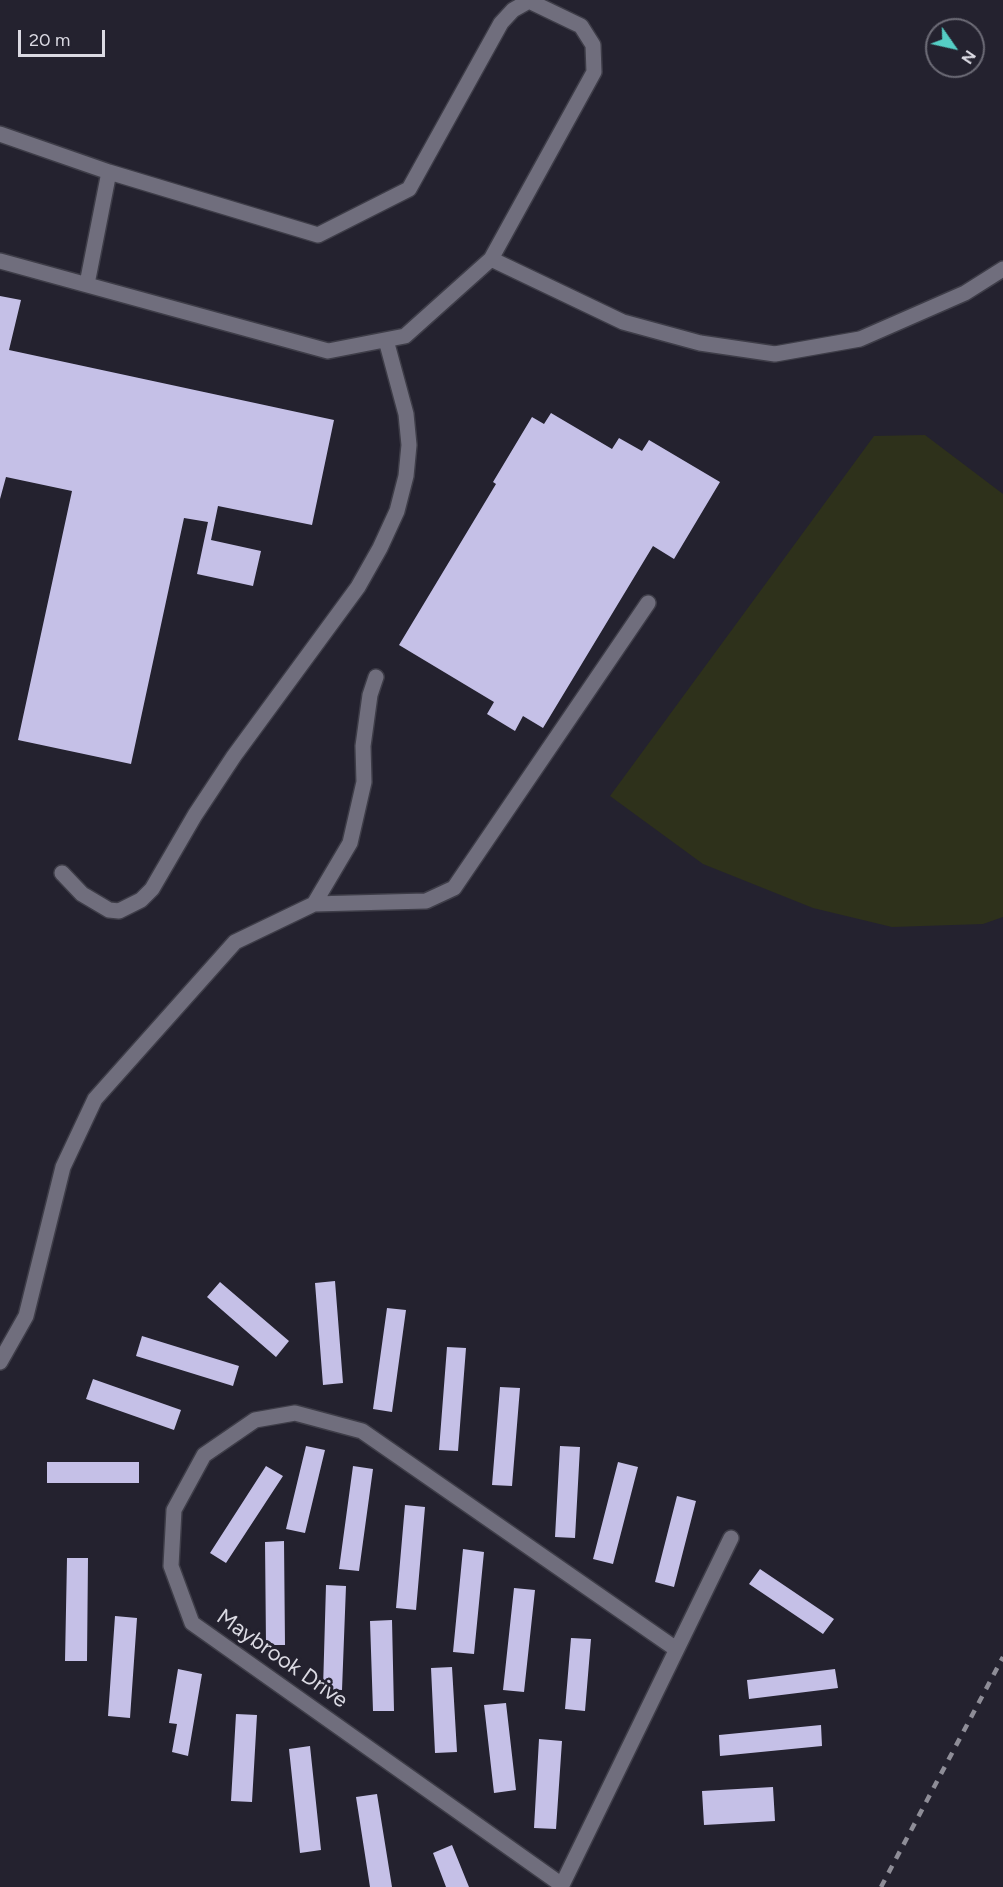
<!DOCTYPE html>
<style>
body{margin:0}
#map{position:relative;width:1003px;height:1887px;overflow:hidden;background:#24222f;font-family:Figtree,sans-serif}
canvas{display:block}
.north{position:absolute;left:925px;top:18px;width:60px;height:60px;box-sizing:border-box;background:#24222f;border:2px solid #6d6c77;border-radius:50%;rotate:124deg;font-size:16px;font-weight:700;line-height:24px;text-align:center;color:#dbdae3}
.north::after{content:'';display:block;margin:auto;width:21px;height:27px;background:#55cec5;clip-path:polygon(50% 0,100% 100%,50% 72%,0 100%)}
.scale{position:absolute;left:18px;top:30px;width:87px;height:27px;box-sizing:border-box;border:3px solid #dbdae3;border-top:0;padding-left:8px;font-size:18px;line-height:21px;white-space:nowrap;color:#dbdae3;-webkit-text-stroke:4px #24222f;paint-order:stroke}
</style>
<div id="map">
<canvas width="1003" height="1887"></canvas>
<div class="north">N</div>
<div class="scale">20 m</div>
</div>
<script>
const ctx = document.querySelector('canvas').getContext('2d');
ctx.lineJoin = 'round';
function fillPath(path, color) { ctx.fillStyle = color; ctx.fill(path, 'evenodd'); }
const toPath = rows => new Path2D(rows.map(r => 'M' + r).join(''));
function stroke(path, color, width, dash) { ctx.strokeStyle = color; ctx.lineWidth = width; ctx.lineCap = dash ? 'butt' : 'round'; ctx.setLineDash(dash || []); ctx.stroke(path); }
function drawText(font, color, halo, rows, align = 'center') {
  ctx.font = font + ' Figtree,sans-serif'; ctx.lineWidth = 6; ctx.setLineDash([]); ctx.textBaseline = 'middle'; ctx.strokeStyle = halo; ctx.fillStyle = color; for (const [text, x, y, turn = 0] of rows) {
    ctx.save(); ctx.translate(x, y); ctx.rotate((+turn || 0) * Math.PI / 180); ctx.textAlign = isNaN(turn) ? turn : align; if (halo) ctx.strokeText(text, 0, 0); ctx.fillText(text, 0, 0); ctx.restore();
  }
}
fillPath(toPath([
 [925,435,1003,494,1003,917,983,924,892,927,813,908,703,864,610,796,874,436]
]), '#2e311b');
fillPath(toPath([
 [0,296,21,300,9,350,334,420,312,525,218,506,211,540,261,551,253,586,197,574,208,522,184,518,131,764,18,740,72,491,6,477,0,499],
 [551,413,612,449,619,438,642,451,649,440,720,482,674,559,653,546,543,728,523,716,515,731,487,714,494,702,399,645,496,484,493,482,532,417,544,424],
 [335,1281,343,1383,323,1385,315,1283],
 [220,1282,289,1341,276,1357,207,1297],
 [387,1308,406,1310,392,1412,373,1409],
 [142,1336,239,1366,233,1386,136,1356],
 [447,1347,466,1348,458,1451,439,1450],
 [93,1379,181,1410,174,1430,86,1399],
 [500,1387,520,1388,512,1486,492,1485],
 [306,1446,325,1450,305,1533,286,1529],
 [560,1446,580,1447,575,1538,555,1537],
 [47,1462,139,1462,139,1483,47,1483],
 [618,1462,638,1467,613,1564,593,1559],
 [266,1466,283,1476,226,1563,210,1553],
 [353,1466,373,1469,359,1571,339,1569],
 [677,1496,696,1501,674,1587,655,1582],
 [405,1505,425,1507,416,1610,396,1608],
 [284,1541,285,1645,266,1645,265,1542],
 [463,1549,484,1552,474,1654,453,1652],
 [67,1558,88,1558,87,1661,65,1661],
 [760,1569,834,1619,823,1634,749,1584],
 [326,1585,346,1586,342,1690,323,1689],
 [514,1588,535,1590,524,1692,503,1690],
 [115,1616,137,1618,130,1718,108,1716],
 [392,1620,394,1711,373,1711,370,1621],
 [571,1638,591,1639,585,1711,565,1709],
 [452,1667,457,1752,435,1753,431,1668],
 [178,1669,202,1674,188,1756,172,1752,177,1724,169,1723],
 [835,1669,838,1688,749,1699,747,1680],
 [506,1703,516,1790,494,1793,484,1705],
 [236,1714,257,1715,252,1802,231,1801],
 [821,1725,822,1746,720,1756,719,1735],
 [539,1739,562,1741,556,1829,534,1828],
 [310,1746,321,1850,300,1853,289,1749],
 [773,1787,775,1821,704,1825,702,1791],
 [377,1794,392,1887,370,1887,356,1797],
 [452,1845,469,1887,446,1887,433,1853]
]), '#c5c0e7');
const minor = toPath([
 [0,134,109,172,318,235,409,189,501,23,513,10,529,1,581,26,593,45,594,72,491,259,405,336,328,351,0,261],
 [491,259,623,322,700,343,775,354,860,339,965,293,1003,269],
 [87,284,109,172],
 [62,873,82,894,109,910,119,911,141,900,152,889,195,815,234,756,358,587,380,548,397,511,406,476,409,445,406,414,386,340],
 [314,904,350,843,364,782,363,746,370,695,376,677],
 [0,1362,26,1316,63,1167,95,1099,235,942,314,904,426,901,454,888,648,603],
 [562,1885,192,1623,171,1566,174,1510,204,1455,255,1420,295,1413,362,1431,676,1649],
 [561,1887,731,1538]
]);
stroke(minor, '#3e3d48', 18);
stroke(minor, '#706e7d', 15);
stroke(toPath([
 [881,1887,1003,1657]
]), '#8e8d97', 4.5, [8, 8]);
drawText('22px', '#dbdae3', '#24222f', [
 ["Maybrook Drive",282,1659,35]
]);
</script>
